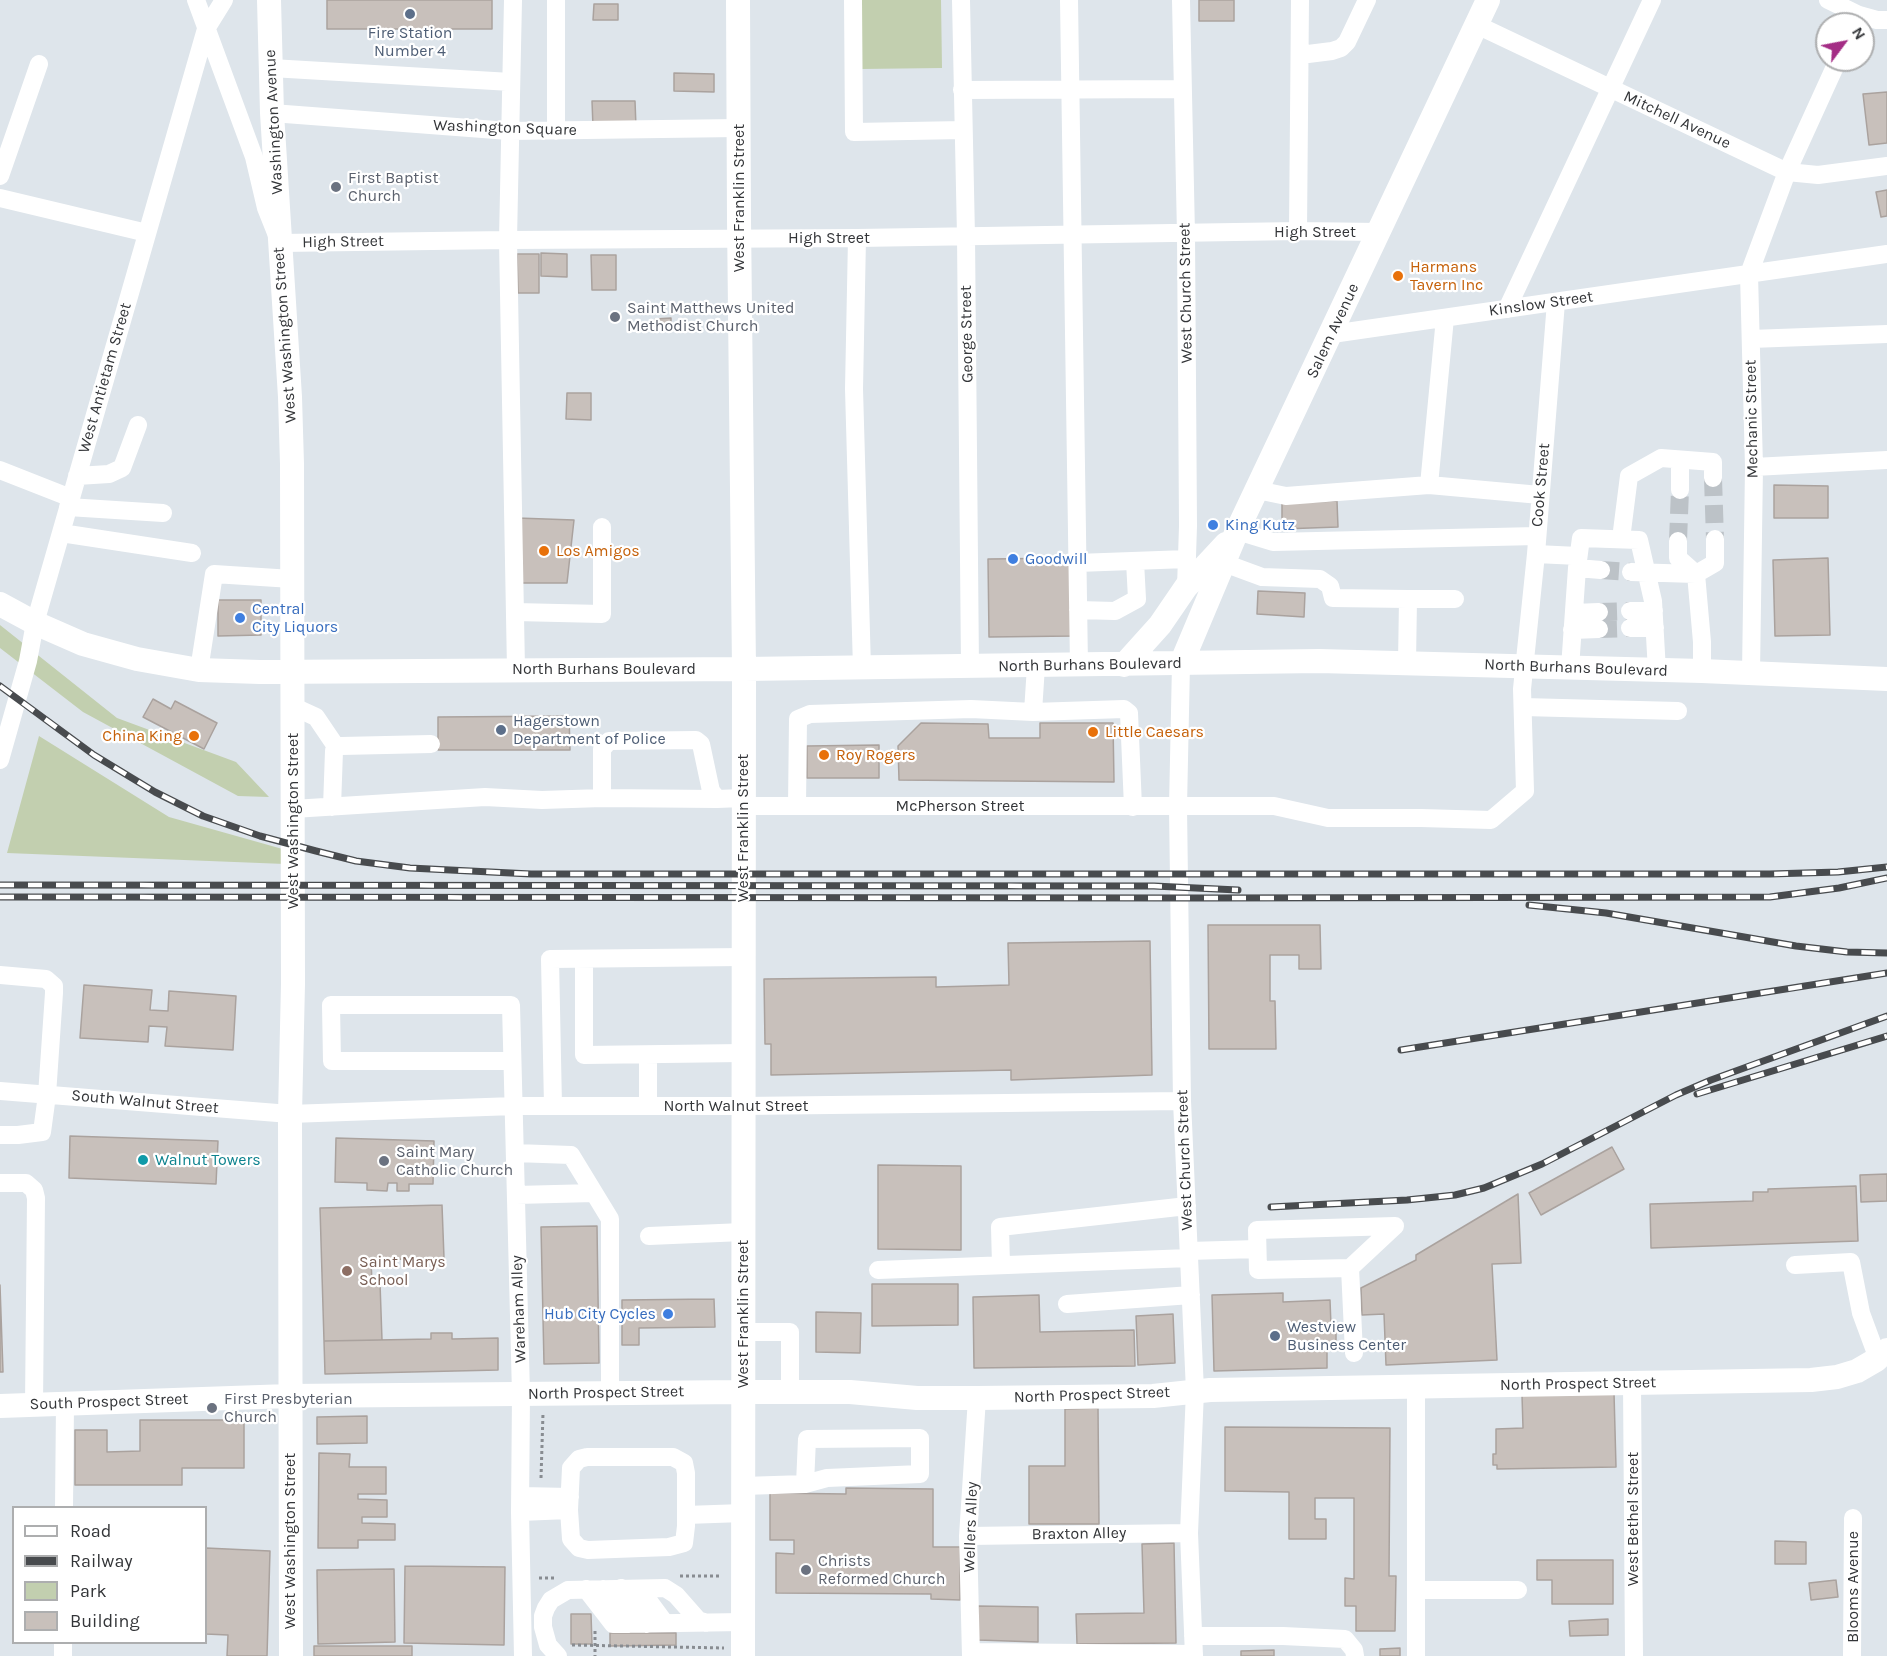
<!DOCTYPE html>
<style>
body{margin:0}
#map{position:relative;width:1887px;height:1656px;overflow:hidden;background:#dee5eb;font-family:Karla,sans-serif}
canvas{display:block}
.legend{position:absolute;left:12px;top:1506px;width:195px;height:138px;box-sizing:border-box;background:#fff;border:2px solid #adaeaf;margin:0;padding:8px 10px;list-style:none;font-size:18px;color:#333538}
.legend li{display:flex;align-items:center;gap:12px;height:30px}
.legend b{width:30px;border:2px solid #adaeaf}
.north{position:absolute;left:1815px;top:12px;width:60px;height:60px;box-sizing:border-box;background:#fff;border:2px solid #adaeaf;border-radius:50%;rotate:58deg;font-size:16px;font-weight:700;line-height:24px;text-align:center;color:#333538}
.north::after{content:'';display:block;margin:auto;width:21px;height:27px;background:#a42d85;clip-path:polygon(50% 0,100% 100%,50% 72%,0 100%)}
</style>
<div id="map">
<canvas width="1887" height="1656"></canvas>
<ul class="legend">
<li><b style="height:8px;background:#fff"></b>Road</li>
<li><b style="height:8px;background:#484b4e"></b>Railway</li>
<li><b style="height:16px;background:#c2cfaf"></b>Park</li>
<li><b style="height:16px;background:#c8c0bb"></b>Building</li>
</ul>
<div class="north">N</div>
</div>
<script>
const ctx = document.querySelector('canvas').getContext('2d');
ctx.lineJoin = 'round';
function fillPath(path, color) { ctx.fillStyle = color; ctx.fill(path, 'evenodd'); }
const toPath = rows => new Path2D(rows.map(r => 'M' + r).join(''));
function stroke(path, color, width, dash) { ctx.strokeStyle = color; ctx.lineWidth = width; ctx.lineCap = dash ? 'butt' : 'round'; ctx.setLineDash(dash || []); ctx.stroke(path); }
function drawText(font, color, halo, rows, align = 'center') {
  ctx.font = font + ' Karla,sans-serif'; ctx.lineWidth = 4.5; ctx.setLineDash([]); ctx.textBaseline = 'middle'; ctx.strokeStyle = halo; ctx.fillStyle = color; for (const [text, x, y, turn = 0] of rows) {
    ctx.save(); ctx.translate(x, y); ctx.rotate((+turn || 0) * Math.PI / 180); ctx.textAlign = isNaN(turn) ? turn : align; if (halo) ctx.strokeText(text, 0, 0); ctx.fillText(text, 0, 0); ctx.restore();
  }
}
fillPath(toPath([
 [859,0,941,0,942,68,861,69],
 [0,625,117,718,236,762,269,797,238,796,83,712,0,648],
 [39,736,169,817,286,850,285,864,7,853]
]), '#c2cfaf');
const building = toPath([
 [327,0,492,0,492,29,327,29,327,0],
 [1199,0,1234,0,1234,21,1199,21,1199,0],
 [594,4,618,4,618,20,593,20,594,4],
 [674,73,714,74,714,92,674,91,674,73],
 [1887,92,1887,143,1869,145,1863,94,1887,92],
 [592,101,635,101,636,127,593,127,592,101],
 [1887,190,1887,216,1881,217,1876,192,1887,190],
 [541,253,567,254,567,277,541,276,541,253],
 [517,254,539,254,539,293,518,293,517,254],
 [591,255,616,255,616,290,592,290,591,255],
 [671,318,671,328,655,328,655,319,671,318],
 [567,393,591,393,591,420,566,419,567,393],
 [1774,485,1828,486,1828,518,1774,518,1774,485],
 [1337,501,1338,527,1282,529,1282,503,1337,501],
 [517,518,574,520,567,583,519,583,517,518],
 [1071,558,1072,636,989,637,988,559,1071,558],
 [1828,558,1830,635,1775,636,1773,560,1828,558],
 [1258,591,1305,593,1304,617,1257,614,1258,591],
 [218,600,261,600,261,635,218,636,218,600],
 [153,699,171,709,175,701,217,723,204,749,143,717,153,699],
 [569,716,570,750,438,750,438,717,569,716],
 [921,723,988,724,989,738,1040,738,1040,723,1113,723,1114,782,899,780,898,746,921,723],
 [879,745,879,778,807,778,807,746,879,745],
 [1208,925,1320,925,1321,969,1299,969,1299,955,1270,955,1270,1001,1275,1001,1276,1049,1209,1049,1208,925],
 [1150,941,1152,1075,1011,1080,1011,1070,771,1075,771,1044,765,1044,764,979,936,977,936,987,1009,985,1008,943,1150,941],
 [84,985,152,990,150,1010,168,1011,169,991,236,996,233,1050,165,1046,167,1027,149,1026,148,1042,80,1038,84,985],
 [70,1136,218,1141,216,1184,69,1178,70,1136],
 [336,1138,434,1141,433,1184,409,1184,409,1191,397,1191,397,1183,388,1183,387,1191,367,1190,367,1183,335,1182,336,1138],
 [1612,1147,1624,1169,1541,1215,1529,1193,1612,1147],
 [878,1165,961,1166,961,1250,878,1249,878,1165],
 [1887,1174,1887,1201,1861,1202,1860,1175,1887,1174],
 [1856,1186,1858,1241,1651,1248,1650,1204,1753,1201,1753,1192,1768,1192,1768,1189,1856,1186],
 [1518,1194,1521,1263,1492,1264,1497,1360,1386,1365,1384,1314,1362,1315,1361,1288,1416,1260,1416,1255,1518,1194],
 [442,1205,444,1258,371,1260,372,1283,380,1283,382,1340,324,1341,320,1208,442,1205],
 [597,1226,599,1363,544,1364,541,1227,597,1226],
 [872,1284,958,1284,958,1325,872,1326,872,1284],
 [0,1285,3,1372,0,1372,0,1285],
 [1283,1293,1283,1302,1330,1300,1331,1326,1336,1326,1336,1346,1327,1346,1327,1368,1214,1371,1212,1295,1283,1293],
 [1039,1295,1040,1332,1134,1330,1135,1366,974,1368,973,1297,1039,1295],
 [714,1299,715,1327,639,1328,639,1345,622,1345,622,1300,714,1299],
 [816,1312,861,1313,860,1353,816,1352,816,1312],
 [1173,1314,1175,1363,1138,1365,1136,1316,1173,1314],
 [431,1333,452,1333,452,1339,498,1338,498,1370,325,1374,324,1341,431,1339,431,1333],
 [1614,1393,1616,1467,1497,1469,1497,1465,1493,1465,1493,1454,1496,1454,1496,1429,1523,1428,1522,1395,1614,1393],
 [1098,1408,1099,1524,1029,1524,1029,1466,1065,1466,1065,1409,1098,1408],
 [367,1416,367,1443,317,1444,317,1417,367,1416],
 [140,1420,244,1420,244,1468,182,1468,182,1485,75,1485,75,1430,107,1430,107,1452,140,1451,140,1420],
 [1225,1427,1390,1428,1389,1576,1396,1576,1395,1631,1356,1631,1356,1606,1345,1606,1345,1578,1354,1579,1354,1498,1315,1498,1315,1519,1326,1519,1326,1539,1289,1539,1289,1492,1225,1491,1225,1427],
 [319,1453,350,1454,349,1467,386,1467,386,1494,358,1494,358,1499,387,1500,387,1517,362,1517,362,1523,395,1524,395,1540,358,1540,358,1548,318,1548,319,1453],
 [846,1488,933,1489,933,1547,960,1547,960,1600,931,1599,931,1594,776,1593,776,1553,794,1554,794,1540,770,1540,770,1493,846,1494,846,1488],
 [1775,1541,1806,1542,1806,1564,1775,1564,1775,1541],
 [1174,1543,1176,1643,1077,1644,1076,1614,1144,1613,1142,1544,1174,1543],
 [206,1548,270,1551,267,1656,227,1656,228,1635,206,1634,206,1548],
 [1537,1560,1613,1560,1613,1604,1552,1604,1552,1580,1537,1580,1537,1560],
 [405,1566,505,1567,504,1645,404,1643,405,1566],
 [394,1569,395,1642,318,1644,317,1570,394,1569],
 [1836,1580,1838,1597,1811,1600,1809,1583,1836,1580],
 [978,1606,1038,1607,1038,1642,978,1640,978,1606],
 [571,1614,591,1614,592,1644,571,1644,571,1614],
 [1608,1619,1608,1635,1570,1636,1569,1621,1608,1619],
 [610,1633,676,1633,676,1645,610,1646,610,1633],
 [314,1646,412,1646,412,1656,314,1656,314,1646],
 [1400,1648,1400,1656,1380,1656,1380,1649,1400,1648],
 [1274,1650,1274,1656,1241,1656,1241,1651,1274,1650]
]);
fillPath(building, '#c8c0bb');
stroke(building, '#aaa29e', 1.5);
stroke(toPath([
 [1713,478,1715,539],
 [1678,541,1680,490],
 [1601,570,1631,572],
 [1599,612,1630,611],
 [1599,629,1630,628]
]), '#bcc2c7', 18, [18, 9]);
stroke(toPath([
 [541,1478,543,1413],
 [680,1576,721,1576],
 [539,1578,554,1578],
 [595,1631,595,1656],
 [572,1645,724,1648]
]), '#888c91', 3, [3, 3]);
stroke(toPath([
 [196,0,254,157,266,208,280,243,508,240,857,238,1298,231,1379,232],
 [513,0,508,240,516,669],
 [853,0,854,132,963,130],
 [961,0,966,236,970,667],
 [1069,0,1079,665],
 [1181,0,1186,234,1188,526,1186,587],
 [1828,0,1859,15,1877,20,1887,20],
 [1477,25,1787,172,1818,175,1887,166],
 [1300,55,1332,51,1341,48,1347,42,1367,0],
 [271,68,511,82],
 [962,90,1182,89],
 [272,113,509,131,738,128],
 [556,131,556,0],
 [0,176,39,64],
 [0,198,147,233],
 [1298,231,1300,0],
 [857,238,854,389,862,668],
 [1507,309,1652,0],
 [1445,318,1429,485,1540,495],
 [1332,334,1887,254],
 [1751,339,1887,334],
 [1754,467,1887,460],
 [0,470,71,498],
 [77,476,109,474,122,468,138,425],
 [1257,490,1286,496,1429,485],
 [1680,490,1680,460],
 [68,507,163,513],
 [1237,531,1273,542,1537,536],
 [61,533,192,553],
 [1621,539,1629,476,1661,458,1713,462,1713,478],
 [1678,541,1678,558,1696,574,1702,642,1702,671],
 [1536,554,1578,556],
 [1077,563,1187,559],
 [1224,563,1262,577,1320,579,1330,586,1333,598,1408,599,1407,663],
 [1577,568,1601,570],
 [1631,572,1696,574,1715,563,1715,539],
 [1408,599,1455,599],
 [1078,610,1115,611,1137,599,1135,561],
 [1630,611,1654,611],
 [515,612,602,614,602,527],
 [1574,613,1599,612],
 [1630,628,1655,628],
 [1572,630,1599,629],
 [1181,664,1178,807,1182,1101,1195,1391,1189,1533,1194,1656],
 [1570,668,1577,568,1581,538,1639,540,1653,601,1657,671],
 [199,670,214,574,292,579],
 [1751,673,1754,467,1749,274,1787,172,1838,60],
 [292,706,316,717,337,748],
 [1523,707,1678,711],
 [1033,712,1036,666],
 [0,760,28,661,35,623,206,29,224,0],
 [717,799,602,798,602,749,609,741,696,740,701,744,711,791,717,799,742,798],
 [742,806,1274,806,1328,818,1421,818,1491,820,1525,791,1522,689,1536,554,1556,302],
 [797,806,798,719,810,714,971,709,1033,712,1124,709,1129,713,1133,807],
 [332,807,334,751,337,748,341,746,431,744],
 [293,809,485,797,542,800,602,798],
 [584,959,584,1055,743,1053],
 [0,975,46,979,54,986,54,993,47,1095,42,1132,18,1135,0,1135],
 [648,1055,648,1106],
 [512,1061,332,1061,331,1005,511,1005,521,1394,520,1512,523,1656],
 [0,1091,290,1114,514,1106,743,1106,1182,1101],
 [553,1106,550,959,743,957],
 [515,1153,571,1155,610,1219,610,1393],
 [0,1183,26,1183,34,1190,36,1198,34,1405],
 [516,1195,594,1193],
 [1395,1226,1350,1268,1258,1270,1257,1230,1395,1226],
 [649,1236,743,1232],
 [1189,1251,1257,1249],
 [1001,1265,1000,1227,1187,1206],
 [1795,1265,1851,1262,1861,1313,1878,1359],
 [1350,1268,1354,1353],
 [878,1270,1189,1258],
 [1067,1304,1191,1295],
 [743,1332,790,1332,790,1392],
 [1632,1383,1634,1656],
 [1416,1386,1416,1656],
 [587,1457,673,1457,684,1463,686,1473,686,1526,684,1543,669,1547,588,1550,579,1548,571,1539,569,1510,571,1468,579,1459,587,1457],
 [743,1486,805,1484,827,1478,920,1474,920,1438,807,1439,805,1484],
 [521,1496,570,1497],
 [64,1508,65,1404],
 [520,1512,569,1510],
 [686,1515,743,1513],
 [968,1536,1189,1533],
 [621,1588,647,1624],
 [586,1589,613,1624,743,1622],
 [603,1589,629,1624],
 [640,1589,665,1623],
 [1416,1590,1518,1590],
 [1193,1636,1283,1636,1345,1639,1354,1650,1355,1656],
 [971,1652,1194,1654],
 [63,1656,63,1642],
 [558,1656,548,1645,543,1627,543,1616,546,1608,551,1600,568,1590,665,1588,676,1595,698,1620,706,1623],
 [971,1656,968,1536,977,1398],
 [1852,1656,1853,1518]
]), '#fff', 18);
stroke(toPath([
 [269,0,272,113,290,397,292,464,293,984,290,1114,291,1656],
 [738,0,739,220,744,669,743,1656],
 [0,604,35,623,83,644,137,659,199,670,260,672,744,669,1319,661,1702,671,1887,679],
 [1181,664,1237,531,1488,0],
 [1124,665,1160,625,1186,587,1226,544],
 [0,1406,289,1396,743,1392,850,1392,917,1398,977,1398,1153,1396,1210,1390,1811,1380,1837,1377,1857,1371,1876,1360,1887,1350]
]), '#fff', 24);
const rail = toPath([
 [0,686,94,755,155,792,203,816,260,836,316,851,356,861,410,868,531,874,1770,874,1838,872,1887,867],
 [0,885,1154,886,1238,890],
 [0,897,1205,898,1770,897,1839,888,1887,878],
 [1529,905,1606,913,1796,946,1847,952,1887,953],
 [1401,1050,1887,973],
 [1697,1094,1887,1036],
 [1271,1207,1407,1200,1455,1195,1484,1188,1542,1164,1676,1095,1711,1080,1887,1016]
]);
stroke(rail, '#484b4e', 7);
stroke(rail, '#fff', 4.5, [14]);
for (const [x, y, r, color] of [
 [410,14,6,"#5c6f8a"],
 [336,187,6,"#6b7280"],
 [1398,276,6,"#e8710a"],
 [615,317,6,"#6b7280"],
 [1213,525,6,"#3f7fe0"],
 [544,551,6,"#e8710a"],
 [1013,559,6,"#3f7fe0"],
 [240,618,6,"#3f7fe0"],
 [501,730,6,"#5c6f8a"],
 [1093,732,6,"#e8710a"],
 [194,736,6,"#e8710a"],
 [824,755,6,"#e8710a"],
 [143,1160,6,"#0f9aa8"],
 [384,1161,6,"#6b7280"],
 [347,1271,6,"#8d6e63"],
 [668,1314,6,"#3f7fe0"],
 [1275,1336,6,"#5c6f8a"],
 [212,1408,6,"#6b7280"],
 [806,1570,6,"#6b7280"]
]) { const dot = new Path2D(); dot.arc(x, y, r, 0, 2 * Math.PI); ctx.fillStyle = color; ctx.fill(dot); stroke(dot, '#fff', 2); }
drawText('16px', '#4e5e75', '#fff', [
 ["Fire Station",410,33,"center"],
 ["Number 4",410,51,"center"],
 ["Hagerstown",513,721],
 ["Department of Police",513,739],
 ["Westview",1287,1327],
 ["Business Center",1287,1345]
], 'left');
drawText('16px', '#333538', '#fff', [
 ["Mitchell Avenue",1677,120,25],
 ["Washington Avenue",274,122,-93],
 ["Washington Square",505,128,2],
 ["West Franklin Street",739,198,-90],
 ["High Street",1315,232],
 ["High Street",829,238],
 ["High Street",343,242,-1],
 ["West Church Street",1186,293,-91],
 ["Kinslow Street",1541,304,-8],
 ["Salem Avenue",1333,331,-65],
 ["George Street",967,334,-91],
 ["West Washington Street",285,335,-94],
 ["West Antietam Street",105,378,-74],
 ["Mechanic Street",1752,419,-91],
 ["Cook Street",1541,485,-85],
 ["North Burhans Boulevard",1090,665,-1],
 ["North Burhans Boulevard",1576,668,2],
 ["North Burhans Boulevard",604,669],
 ["McPherson Street",960,806],
 ["West Washington Street",293,821,-90],
 ["West Franklin Street",743,828,-90],
 ["South Walnut Street",145,1102,5],
 ["North Walnut Street",736,1106],
 ["West Church Street",1185,1160,-92],
 ["Wareham Alley",519,1309,-92],
 ["West Franklin Street",743,1314,-90],
 ["North Prospect Street",1578,1384,-1],
 ["North Prospect Street",606,1393,-1],
 ["North Prospect Street",1092,1395,-2],
 ["South Prospect Street",109,1402,-2],
 ["West Bethel Street",1633,1519,-90],
 ["Wellers Alley",971,1527,-88],
 ["Braxton Alley",1079,1534,-1],
 ["West Washington Street",290,1541,-90],
 ["Blooms Avenue",1853,1587,-90]
]);
drawText('16px', '#5b616d', '#fff', [
 ["First Baptist",348,178],
 ["Church",348,196],
 ["Saint Matthews United",627,308],
 ["Methodist Church",627,326],
 ["Saint Mary",396,1152],
 ["Catholic Church",396,1170],
 ["First Presbyterian",224,1399],
 ["Church",224,1417],
 ["Christs",818,1561],
 ["Reformed Church",818,1579]
], 'left');
drawText('16px', '#c56008', '#fff', [
 ["Harmans",1410,267],
 ["Tavern Inc",1410,285],
 ["Los Amigos",556,551],
 ["Little Caesars",1105,732],
 ["China King",182,736,"right"],
 ["Roy Rogers",836,755]
], 'left');
drawText('16px', '#366cbe', '#fff', [
 ["King Kutz",1225,525],
 ["Goodwill",1025,559],
 ["Central",252,609],
 ["City Liquors",252,627],
 ["Hub City Cycles",656,1314,"right"]
], 'left');
drawText('16px', '#0d838f', '#fff', [
 ["Walnut Towers",155,1160]
], 'left');
drawText('16px', '#785e54', '#fff', [
 ["Saint Marys",359,1262],
 ["School",359,1280]
], 'left');
</script>
